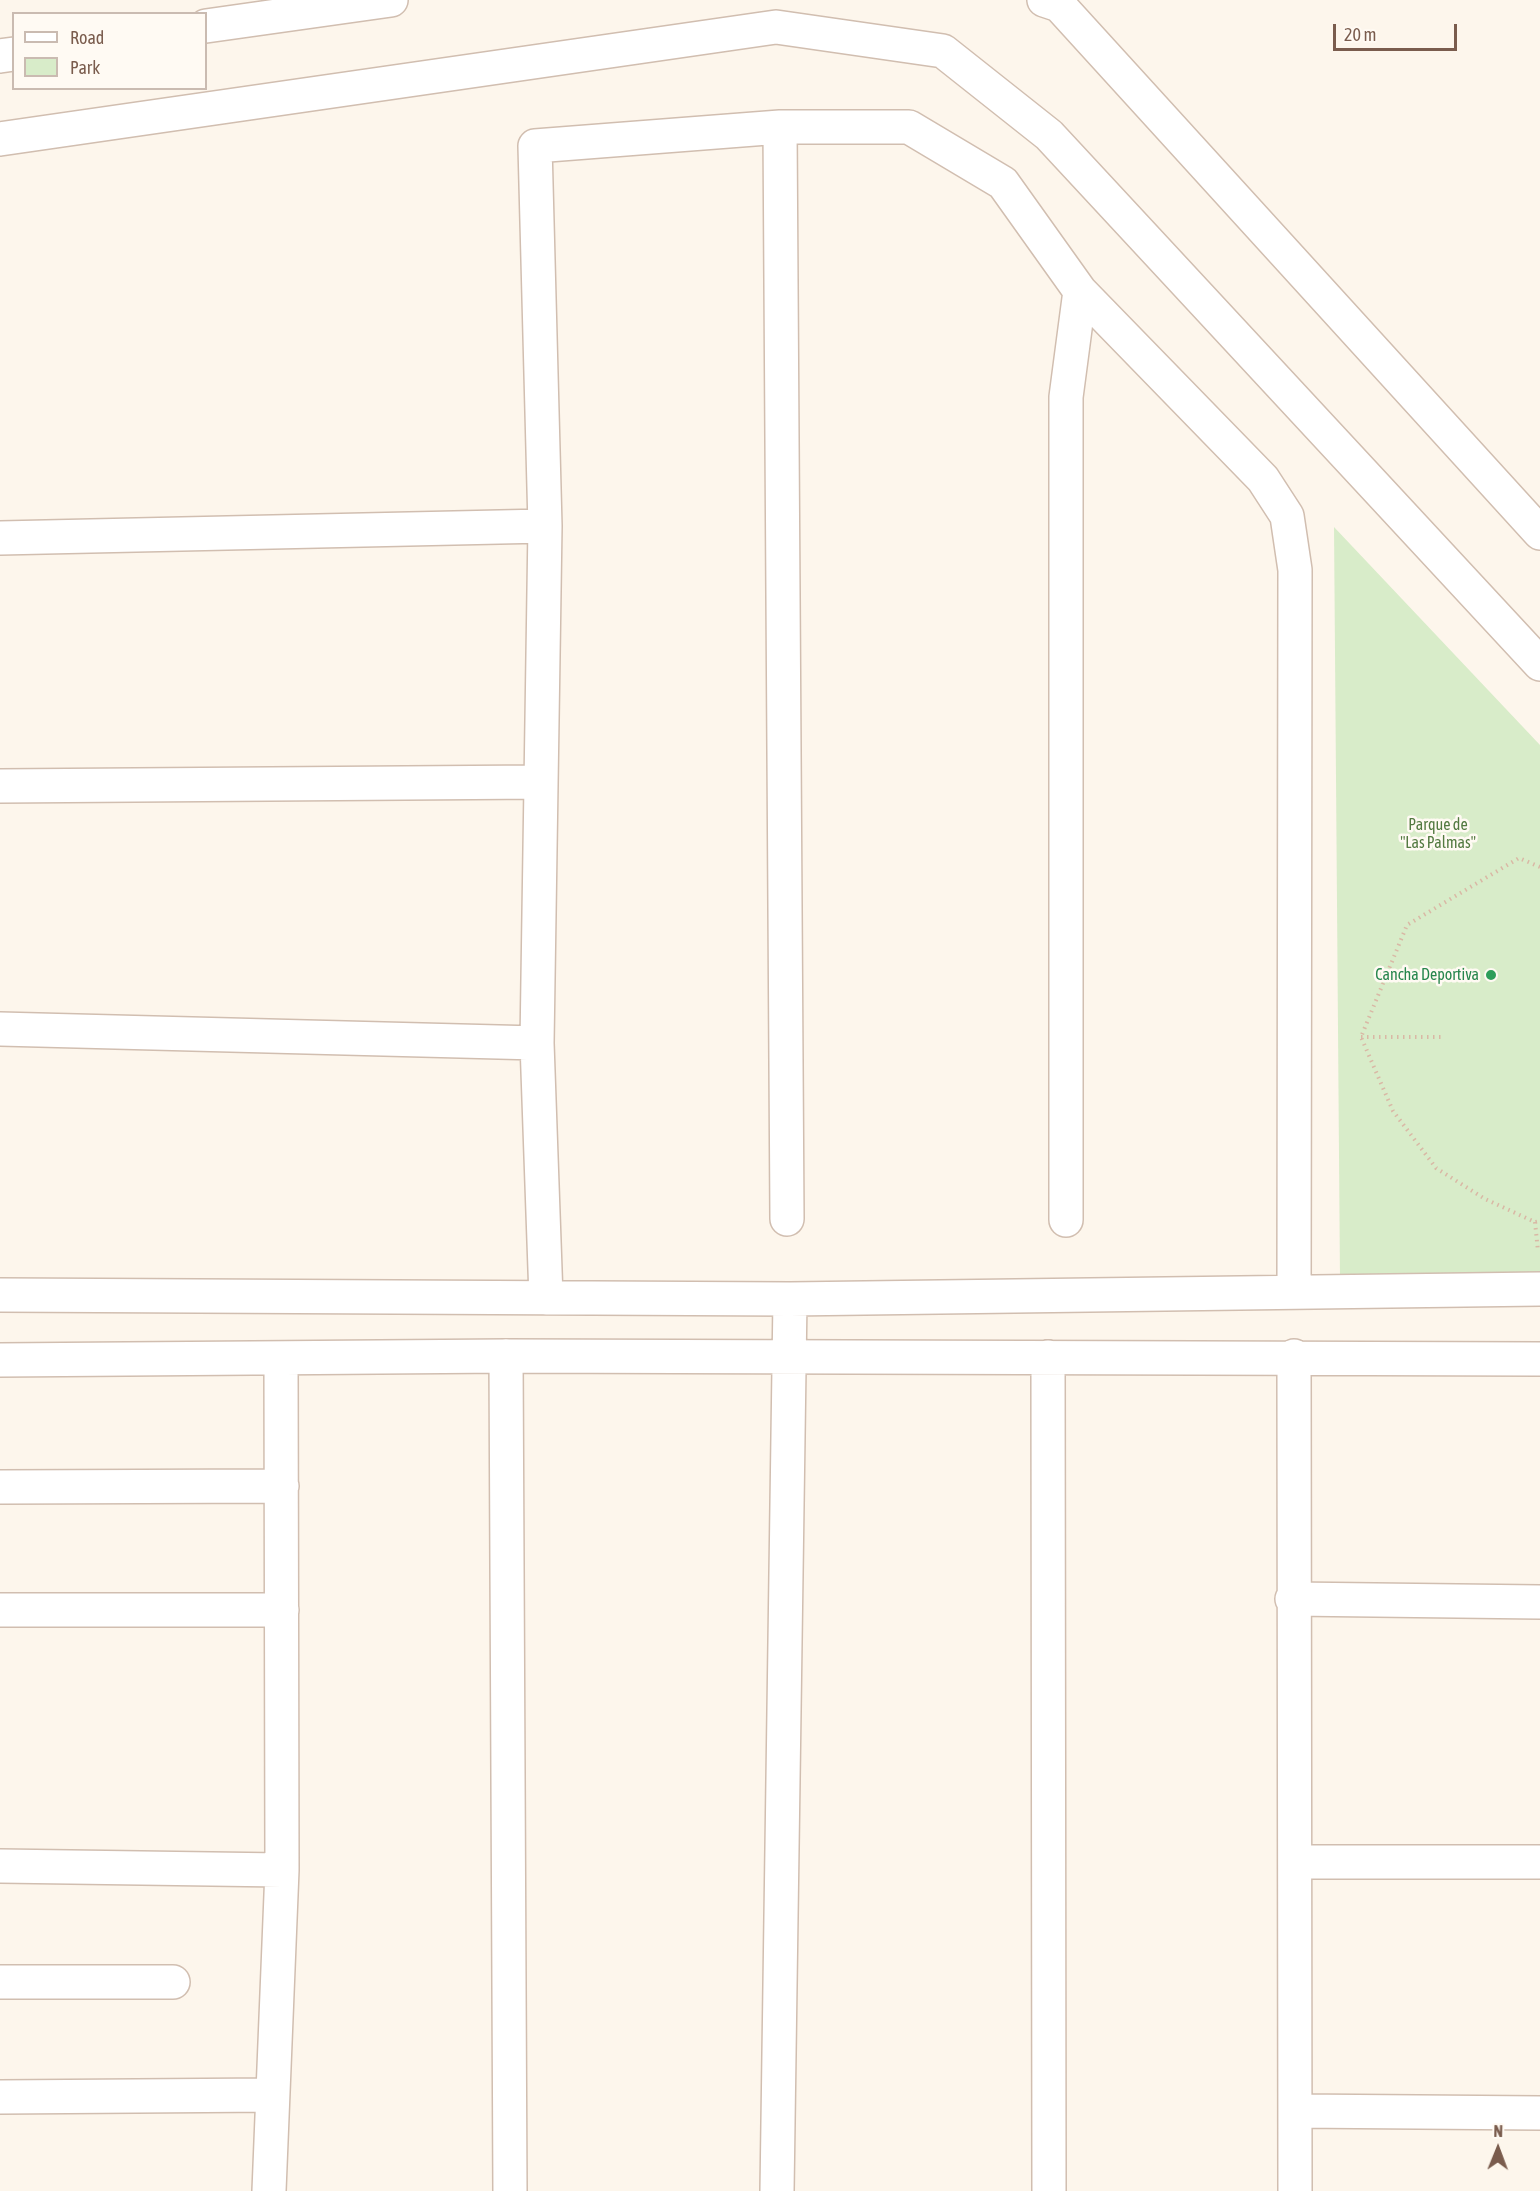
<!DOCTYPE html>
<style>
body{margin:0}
#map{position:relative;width:1540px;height:2191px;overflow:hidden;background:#fdf6ec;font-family:"Asap Condensed",sans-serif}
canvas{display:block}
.legend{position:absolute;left:12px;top:12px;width:195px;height:78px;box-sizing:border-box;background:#fffaf3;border:2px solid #cabbb1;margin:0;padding:8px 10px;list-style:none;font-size:18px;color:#7a5c4d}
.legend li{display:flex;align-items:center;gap:12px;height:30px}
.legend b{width:30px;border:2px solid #cabbb1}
.north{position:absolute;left:1468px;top:2119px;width:60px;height:60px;-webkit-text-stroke:4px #fffaf3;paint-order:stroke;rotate:1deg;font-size:16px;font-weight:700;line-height:24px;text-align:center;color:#7a5c4d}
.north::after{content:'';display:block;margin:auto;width:21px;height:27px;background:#7a5c4d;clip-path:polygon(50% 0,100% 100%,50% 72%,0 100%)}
.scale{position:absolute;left:1333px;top:24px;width:124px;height:27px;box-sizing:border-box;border:3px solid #7a5c4d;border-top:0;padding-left:8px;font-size:18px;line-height:21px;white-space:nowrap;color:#7a5c4d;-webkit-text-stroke:4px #fffaf3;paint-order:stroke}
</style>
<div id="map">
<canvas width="1540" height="2191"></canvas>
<ul class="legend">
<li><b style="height:8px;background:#fff"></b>Road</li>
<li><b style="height:16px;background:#d8ecc9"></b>Park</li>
</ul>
<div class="north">N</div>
<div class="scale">20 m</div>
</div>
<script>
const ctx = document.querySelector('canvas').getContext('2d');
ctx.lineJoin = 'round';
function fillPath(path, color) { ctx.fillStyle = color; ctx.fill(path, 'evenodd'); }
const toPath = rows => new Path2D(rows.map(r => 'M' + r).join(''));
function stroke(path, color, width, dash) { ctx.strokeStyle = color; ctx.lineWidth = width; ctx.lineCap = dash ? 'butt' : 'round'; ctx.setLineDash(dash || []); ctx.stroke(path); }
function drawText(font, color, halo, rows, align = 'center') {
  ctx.font = font + ' "Asap Condensed",sans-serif'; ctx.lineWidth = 5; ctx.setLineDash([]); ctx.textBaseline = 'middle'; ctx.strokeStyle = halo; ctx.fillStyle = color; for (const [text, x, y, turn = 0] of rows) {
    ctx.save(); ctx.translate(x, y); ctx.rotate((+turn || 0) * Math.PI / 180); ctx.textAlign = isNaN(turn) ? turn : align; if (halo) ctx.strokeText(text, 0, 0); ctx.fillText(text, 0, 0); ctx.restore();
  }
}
fillPath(toPath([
 [1334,527,1540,745,1540,1276,1340,1279]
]), '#d8ecc9');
const street = toPath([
 [1044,0,1059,5,1540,533],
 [206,26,391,0],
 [0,56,14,54],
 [780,127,787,1219],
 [0,139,776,27,943,51,1049,135,1540,664],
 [0,538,545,526],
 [0,786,540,782],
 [0,1029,537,1043],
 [1066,1220,1066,397,1080,291],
 [0,1295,790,1299,1540,1289],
 [546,1298,537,1043,545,526,535,146,780,127,909,127,1003,183,1080,291,1263,479,1287,516,1295,570,1294,1291],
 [506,1356,510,2191],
 [1294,1356,1295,2191],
 [1048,1357,1049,2191],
 [0,1360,506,1356,1540,1359],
 [0,1487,282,1486],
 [1292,1599,1540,1602],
 [0,1610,282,1610],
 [1295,1862,1540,1862],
 [0,1866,282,1870],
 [0,1982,173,1982],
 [0,2097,272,2095],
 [1296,2111,1540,2113],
 [269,2191,282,1870,281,1358],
 [777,2191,790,1299]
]);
stroke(street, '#d1beb0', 36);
stroke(toPath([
 [1540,867,1519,858,1407,925,1361,1037,1393,1111,1436,1168,1485,1199,1535,1222,1540,1221],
 [1361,1037,1445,1037],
 [1535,1222,1538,1251]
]), '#d9b8a5', 4, [1.5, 4.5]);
stroke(street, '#fff', 33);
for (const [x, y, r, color] of [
 [1491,975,6,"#2e9e5b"]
]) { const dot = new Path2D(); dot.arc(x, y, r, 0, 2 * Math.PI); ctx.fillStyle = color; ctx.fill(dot); stroke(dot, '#fffaf3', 2); }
drawText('16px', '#537a41', '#fffaf3', [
 ["Parque de",1438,825],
 ["\"Las Palmas\"",1438,843]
]);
drawText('16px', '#27864d', '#fffaf3', [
 ["Cancha Deportiva",1479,975]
], 'right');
</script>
